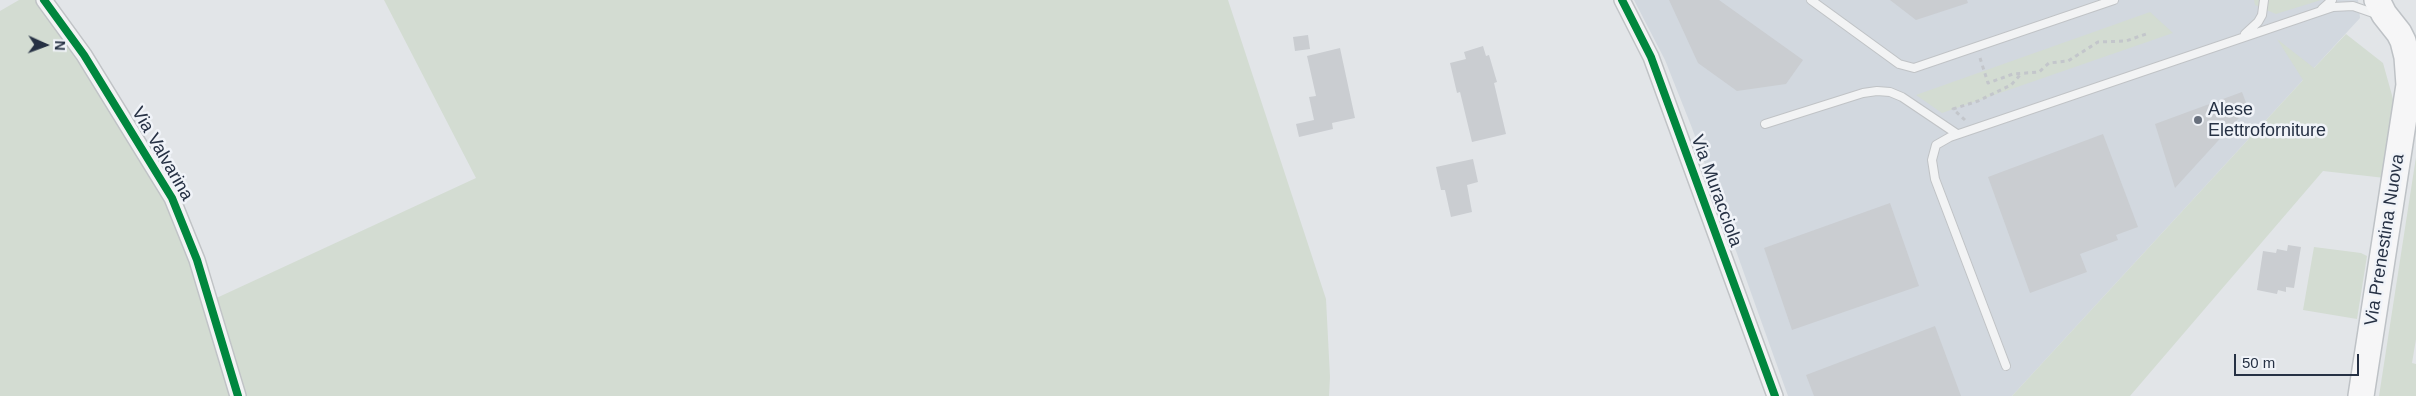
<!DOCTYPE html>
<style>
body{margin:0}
#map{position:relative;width:2416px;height:396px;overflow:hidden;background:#e2e5e8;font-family:Arial,sans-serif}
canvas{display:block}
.north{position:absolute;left:20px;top:20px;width:50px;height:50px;-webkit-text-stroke:4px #f0f3f8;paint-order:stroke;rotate:92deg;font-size:14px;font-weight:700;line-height:20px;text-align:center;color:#263144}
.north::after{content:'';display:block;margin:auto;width:18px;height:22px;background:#263144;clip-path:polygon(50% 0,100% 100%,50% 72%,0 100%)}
.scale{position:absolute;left:2234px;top:354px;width:125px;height:22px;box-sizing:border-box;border:2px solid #263144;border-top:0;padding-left:6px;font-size:15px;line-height:18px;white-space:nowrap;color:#263144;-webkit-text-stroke:4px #f0f3f8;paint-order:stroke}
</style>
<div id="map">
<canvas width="2416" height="396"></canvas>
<div class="north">N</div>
<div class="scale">50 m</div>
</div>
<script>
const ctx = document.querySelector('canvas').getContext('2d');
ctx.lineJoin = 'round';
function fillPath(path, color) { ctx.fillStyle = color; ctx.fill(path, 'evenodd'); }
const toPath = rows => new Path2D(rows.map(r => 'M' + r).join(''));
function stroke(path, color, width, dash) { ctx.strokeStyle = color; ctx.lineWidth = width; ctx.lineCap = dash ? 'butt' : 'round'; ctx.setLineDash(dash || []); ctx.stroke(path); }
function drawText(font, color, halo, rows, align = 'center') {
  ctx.font = font + ' Arial,sans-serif'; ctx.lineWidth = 5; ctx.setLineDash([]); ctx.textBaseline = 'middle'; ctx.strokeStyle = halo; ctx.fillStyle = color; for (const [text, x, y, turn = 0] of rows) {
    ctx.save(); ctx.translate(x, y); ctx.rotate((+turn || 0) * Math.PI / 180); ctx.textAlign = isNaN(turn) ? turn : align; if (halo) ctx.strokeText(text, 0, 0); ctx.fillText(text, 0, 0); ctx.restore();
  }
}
fillPath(toPath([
 [1634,0,2358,0,2360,18,2012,396,1788,396,1692,128,1665,60]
]), '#d2d8df');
fillPath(toPath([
 [19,0,44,0,152,163,210,301,476,178,384,0,1228,0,1326,299,1330,377,1329,396,0,396,0,11],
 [2254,0,2321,0,2276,14,2255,5],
 [2150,12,2173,33,1942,113,1916,95],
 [2346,34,2383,63,2395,106,2385,178,2323,171,2130,396,2012,396,2303,80,2277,39,2314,68],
 [2416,157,2416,339,2412,363,2416,364,2416,396,2379,396],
 [2314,247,2361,253,2367,256,2357,319,2303,310]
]), '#d3dcd2');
fillPath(toPath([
 [1669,0,1719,0,1803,60,1786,84,1737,91,1698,63],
 [1890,0,1967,0,1968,3,1916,20],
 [1308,35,1310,49,1295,51,1293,37],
 [1483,46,1486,56,1489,55,1497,82,1494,83,1506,134,1472,142,1460,92,1457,93,1450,63,1466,59,1464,52],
 [1340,48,1355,118,1332,123,1333,129,1299,137,1296,124,1314,120,1309,97,1316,96,1307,56],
 [2242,92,2248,108,2175,188,2155,124],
 [2103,134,2138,227,2116,235,2118,240,2080,254,2087,272,2030,293,1988,177],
 [1473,159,1478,182,1467,185,1472,212,1451,217,1445,190,1441,190,1436,167],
 [1890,203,1919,286,1792,330,1764,248],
 [2288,245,2301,247,2294,288,2286,287,2286,292,2278,290,2277,294,2257,290,2263,251,2276,253,2277,249,2287,251],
 [1935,326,1961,396,1814,396,1806,375]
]), '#cacdd1');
const service = toPath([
 [1811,0,1899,64,1914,68,2114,0],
 [2322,9,2332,0],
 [2245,34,2258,22,2262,15,2264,0],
 [1765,124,1863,93,1877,91,1890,92,1902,97,1957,134],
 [2006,366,1935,179,1932,160,1936,145,1950,137,2333,7,2353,6,2376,14]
]);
const minor = toPath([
 [44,0,84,55,172,198,197,260,238,396],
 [1622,0,1651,57,1775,396]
]);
const primary = toPath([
 [2361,396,2409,85,2407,57,2403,41,2399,33,2384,14,2377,0]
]);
stroke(service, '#c0c3c6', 10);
stroke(minor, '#c0c3c6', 18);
stroke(primary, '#bec2c6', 28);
stroke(toPath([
 [1980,58,1988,83,2013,74,2039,72,2049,63,2068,61,2098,42,2126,41,2146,34],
 [1965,120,1953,109,1978,101,2011,85,2021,74]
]), '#c3c6cb', 3, [4, 4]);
stroke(service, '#f2f3f4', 8);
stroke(minor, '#f2f3f4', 15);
stroke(primary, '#f6f6f7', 25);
stroke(toPath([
 [44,0,84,55,172,198,197,260,238,396],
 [1622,0,1651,57,1775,396]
]), '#00873e', 8);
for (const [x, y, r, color] of [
 [2198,120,5,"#68707d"]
]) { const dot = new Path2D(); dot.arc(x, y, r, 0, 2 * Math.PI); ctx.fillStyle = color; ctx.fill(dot); stroke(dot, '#f0f3f8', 2); }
drawText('18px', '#263144', '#f0f3f8', [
 ["Alese",2208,110],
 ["Elettroforniture",2208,131]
], 'left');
drawText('18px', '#263144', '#f0f3f8', [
 ["Via Valvarina",162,154,60],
 ["Via Muracciola",1716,191,70],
 ["Via Prenestina Nuova",2385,240,-81]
]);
</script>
